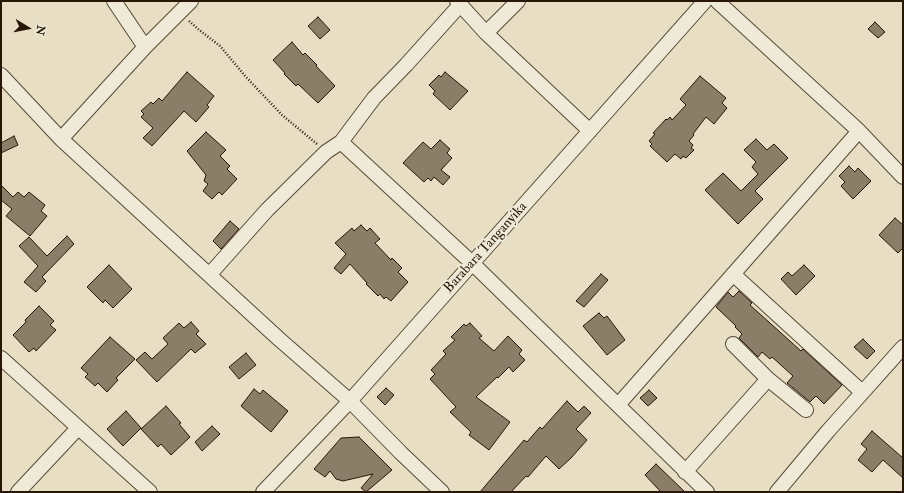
<!DOCTYPE html>
<style>
body{margin:0}
#map{position:relative;width:904px;height:493px;overflow:hidden;background:#e7dec3;font-family:"IM FELL Double Pica",serif}
canvas{display:block}
.frame{position:absolute;inset:0;border:2px solid #281705;pointer-events:none}
.north{position:absolute;left:8px;top:8px;width:40px;height:40px;-webkit-text-stroke:3px #efead8;paint-order:stroke;rotate:100deg;font-size:11px;font-weight:700;line-height:16px;text-align:center;color:#281705}
.north::after{content:'';display:block;margin:auto;width:14px;height:18px;background:#281705;clip-path:polygon(50% 0,100% 100%,50% 72%,0 100%)}
</style>
<div id="map">
<canvas width="904" height="493"></canvas>
<div class="frame"></div>
<div class="north">N</div>
</div>
<script>
const ctx = document.querySelector('canvas').getContext('2d');
ctx.lineJoin = 'round';
function fillPath(path, color) { ctx.fillStyle = color; ctx.fill(path, 'evenodd'); }
const toPath = rows => new Path2D(rows.map(r => 'M' + r).join(''));
function stroke(path, color, width, dash) { ctx.strokeStyle = color; ctx.lineWidth = width; ctx.lineCap = dash ? 'butt' : 'round'; ctx.setLineDash(dash || []); ctx.stroke(path); }
function drawText(font, color, halo, rows, align = 'center') {
  ctx.font = font + ' "IM FELL Double Pica",serif'; ctx.lineWidth = 4; ctx.setLineDash([]); ctx.textBaseline = 'middle'; ctx.strokeStyle = halo; ctx.fillStyle = color; for (const [text, x, y, turn = 0] of rows) {
    ctx.save(); ctx.translate(x, y); ctx.rotate((+turn || 0) * Math.PI / 180); ctx.textAlign = isNaN(turn) ? turn : align; if (halo) ctx.strokeText(text, 0, 0); ctx.fillText(text, 0, 0); ctx.restore();
  }
}
const building = toPath([
 [318,17,330,30,320,39,308,26,318,17],
 [875,22,885,32,878,38,868,29,875,22],
 [292,42,303,55,305,53,317,65,316,66,335,86,318,103,298,84,296,86,284,74,285,73,273,60,292,42],
 [187,72,214,96,207,105,209,107,196,122,184,111,152,146,143,138,153,128,141,117,144,114,141,111,151,102,153,104,159,98,162,101,187,72],
 [445,72,468,91,450,110,433,94,435,91,429,85,439,75,441,77,445,72],
 [700,76,726,98,722,103,727,108,714,124,706,117,693,134,694,135,689,141,693,145,691,148,694,150,686,158,683,156,681,159,675,154,667,162,650,146,652,144,649,141,655,134,653,133,666,119,667,120,670,117,672,120,686,105,680,99,700,76],
 [206,132,226,150,220,156,230,166,227,169,237,179,222,195,219,192,212,199,203,191,208,184,204,181,206,175,187,151,206,132],
 [14,136,18,145,1,153,1,143,14,136],
 [756,139,767,150,774,144,788,158,755,191,763,199,738,224,705,190,723,173,741,191,758,174,752,167,756,162,744,150,756,139],
 [440,140,450,149,447,153,452,158,441,170,450,177,443,185,434,177,431,181,428,178,424,182,403,163,423,142,431,149,440,140],
 [849,166,855,172,858,168,871,181,853,199,841,186,845,182,839,176,849,166],
 [1,185,13,197,18,192,24,197,29,192,45,205,41,211,47,216,30,236,6,216,12,209,1,200,1,185],
 [895,218,903,225,903,248,898,253,879,235,895,218],
 [230,221,239,229,221,249,213,241,230,221],
 [361,225,367,231,370,228,380,239,375,243,391,260,392,258,402,268,398,272,408,282,391,301,386,297,384,299,380,294,378,296,366,284,367,283,350,264,341,274,334,268,346,254,335,243,352,228,354,231,361,225],
 [67,236,74,244,42,277,46,281,36,292,24,282,38,266,19,246,29,237,47,256,67,236],
 [109,265,132,289,113,308,105,300,103,303,87,287,109,265],
 [804,265,815,276,796,295,781,279,788,272,792,276,804,265],
 [601,274,608,280,584,307,576,301,601,274],
 [739,291,752,303,750,305,801,351,803,349,842,385,824,404,816,396,810,402,787,383,793,376,772,357,770,359,762,352,758,357,739,338,742,334,735,327,736,326,716,307,728,292,733,297,739,291],
 [39,306,54,321,50,325,56,330,36,351,34,348,29,352,13,335,26,322,25,320,39,306],
 [599,313,604,318,607,316,625,340,607,355,583,326,599,313],
 [191,322,199,331,196,334,206,344,195,353,191,349,157,382,136,360,145,352,152,359,168,344,163,338,179,323,184,328,191,322],
 [470,323,482,336,479,338,494,351,508,336,522,350,519,354,525,360,513,372,509,367,498,378,497,377,476,397,510,422,489,450,469,435,471,432,450,412,456,407,430,379,435,374,431,370,446,354,443,351,455,340,451,337,464,324,466,326,470,323],
 [110,337,135,359,116,378,118,380,107,392,98,383,95,386,85,377,88,374,81,368,110,337],
 [863,339,875,351,867,359,854,347,863,339],
 [246,353,256,365,239,379,229,367,246,353],
 [386,388,394,395,385,405,377,397,386,388],
 [254,389,260,394,263,390,288,411,271,432,241,406,254,389],
 [649,390,657,398,648,406,640,398,649,390],
 [567,401,578,412,584,406,591,413,576,429,587,440,571,458,559,469,546,456,528,477,526,476,511,492,480,492,524,440,527,442,540,427,542,429,567,401],
 [166,406,181,423,179,424,190,437,171,455,161,444,158,447,141,429,166,406],
 [126,411,141,428,123,446,107,429,126,411],
 [212,426,220,434,202,451,195,442,212,426],
 [872,431,903,458,903,478,883,460,872,472,858,460,867,449,861,444,872,431],
 [359,437,392,470,366,492,361,488,373,474,343,481,336,479,330,471,325,477,314,469,341,438,359,437],
 [656,464,685,492,661,492,660,491,645,475,656,464]
]);
fillPath(building, '#8b7e68');
stroke(building, '#281705', 1);
const minor = toPath([
 [114,1,145,47],
 [457,1,486,33,590,131],
 [717,1,859,131,903,177],
 [486,33,518,1],
 [1,75,61,139,279,339,350,401,401,453,442,492],
 [61,139,145,47,191,1],
 [341,142,472,263,707,492],
 [210,274,267,210,326,152,341,142,374,98,406,65,460,5],
 [733,274,862,392],
 [733,344,768,379,806,410],
 [1,358,150,492],
 [618,405,859,131],
 [685,472,768,379],
 [18,492,78,428],
 [263,492,350,401,705,1],
 [777,492,828,431,903,347]
]);
stroke(minor, '#584934', 16);
stroke(toPath([
 [189,21,198,29,220,46,246,77,282,115,317,144]
]), '#281705', 2.5, [1, 2]);
stroke(minor, '#efead8', 14);
drawText('14px', '#281705', '#efead8', [
 ["Barabara Tanganyika",486,248,-48]
]);
</script>
